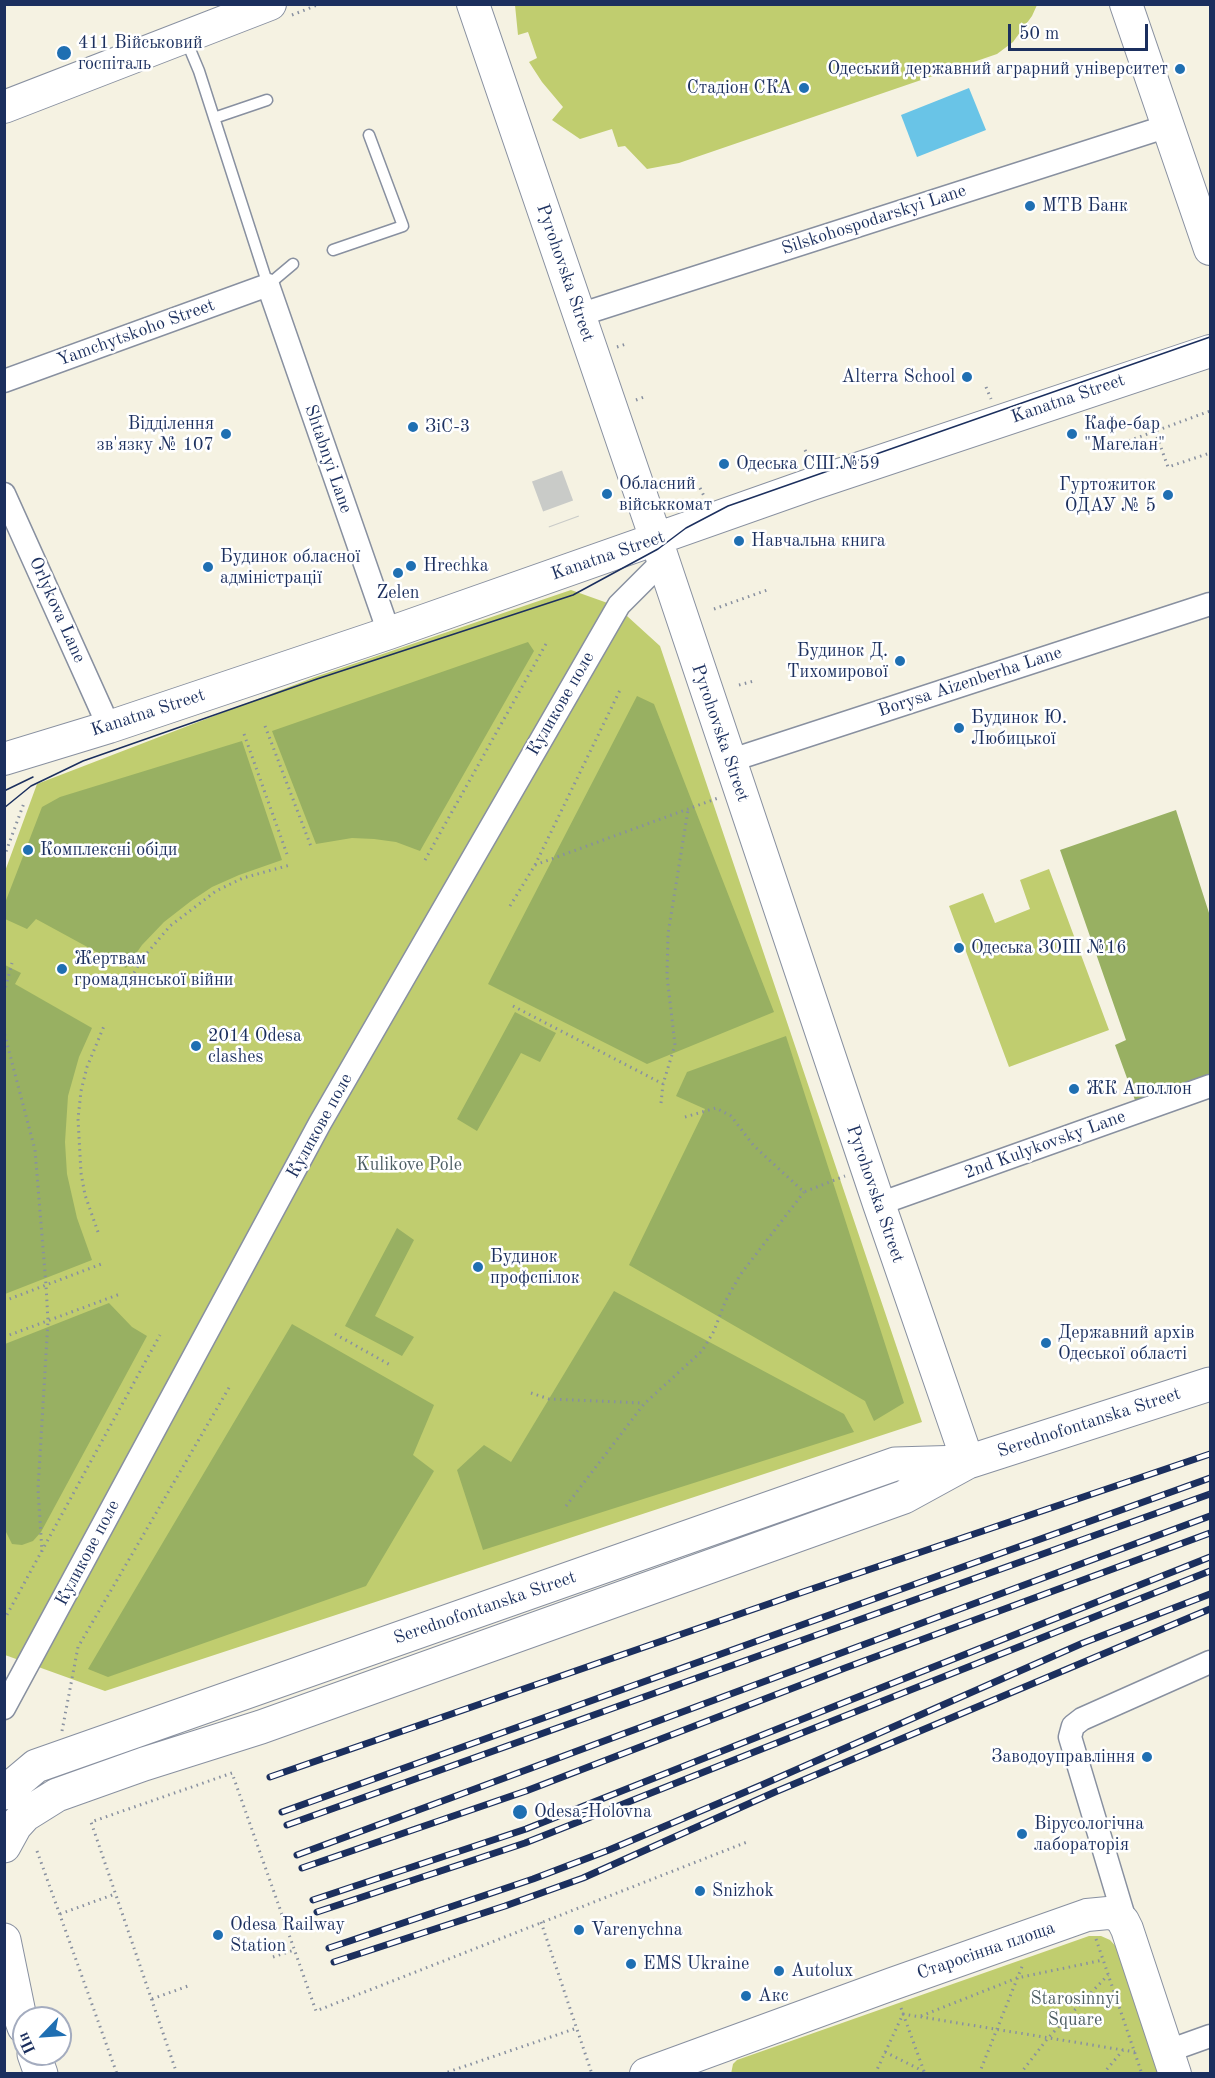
<!DOCTYPE html>
<meta charset="utf-8">
<style>
body{margin:0}
#map{position:relative;width:1215px;height:2078px;overflow:hidden;background:#f5f2e2;font-family:"Old Standard TT",serif}
canvas{display:block}
.frame{position:absolute;inset:0;border:6px solid #1b2f5e;pointer-events:none}
.north{position:absolute;left:12px;top:2006px;width:60px;height:60px;box-sizing:border-box;background:#fff;border:2px solid #a4acbf;border-radius:50%;rotate:245deg;font-size:16px;font-weight:700;line-height:24px;text-align:center;color:#1b2f5e}
.north::after{content:'';display:block;margin:auto;width:21px;height:27px;background:#1f6fb2;clip-path:polygon(50% 0,100% 100%,50% 72%,0 100%)}
.scale{position:absolute;left:1008px;top:24px;width:140px;height:27px;box-sizing:border-box;border:3px solid #1b2f5e;border-top:0;padding-left:8px;font-size:18px;line-height:21px;white-space:nowrap;color:#1b2f5e;-webkit-text-stroke:4px #fff;paint-order:stroke}
</style>
<div id="map">
<canvas width="1215" height="2078"></canvas>
<div class="frame"></div>
<div class="north">Пн</div>
<div class="scale">50 m</div>
</div>
<script>
const ctx = document.querySelector('canvas').getContext('2d');
ctx.lineJoin = 'round';
function fillPath(path, color) { ctx.fillStyle = color; ctx.fill(path, 'evenodd'); }
const toPath = rows => new Path2D(rows.map(r => 'M' + r).join(''));
function stroke(path, color, width, dash) { ctx.strokeStyle = color; ctx.lineWidth = width; ctx.lineCap = dash ? 'butt' : 'round'; ctx.setLineDash(dash || []); ctx.stroke(path); }
function drawText(font, color, halo, rows, align = 'center') {
  ctx.font = font + ' "Old Standard TT",serif'; ctx.lineWidth = 5; ctx.setLineDash([]); ctx.textBaseline = 'middle'; ctx.strokeStyle = halo; ctx.fillStyle = color; for (const [text, x, y, turn = 0] of rows) {
    ctx.save(); ctx.translate(x, y); ctx.rotate((+turn || 0) * Math.PI / 180); ctx.textAlign = isNaN(turn) ? turn : align; if (halo) ctx.strokeText(text, 0, 0); ctx.fillText(text, 0, 0); ctx.restore();
  }
}
fillPath(toPath([
 [515,5,515,4,1037,5,1032,16,1013,42,997,54,679,163,647,169,625,146,618,147,612,129,580,139,552,120,563,107,542,82,529,62,537,58,528,32,518,35],
 [571,590,616,606,660,646,922,1422,105,1691,5,1655,4,874,37,784,315,677],
 [1049,869,1109,1030,1009,1067,949,906,983,893,995,923,1030,909,1020,880],
 [1089,1936,1101,1936,1110,1940,1120,1951,1164,2073,731,2074,733,2064,737,2060]
]), '#c0cd6f');
fillPath(toPath([
 [528,642,534,651,420,851,396,842,374,839,352,838,316,844,272,731],
 [637,696,654,704,774,1012,647,1064,488,984],
 [242,741,282,860,239,875,212,887,191,901,164,922,142,945,126,968,36,919,27,929,5,919,5,903,42,807,60,797],
 [1176,810,1210,916,1210,1079,1136,1103,1115,1045,1126,1040,1060,850],
 [5,965,21,973,15,984,92,1028,79,1057,68,1096,65,1142,67,1174,77,1218,92,1260,5,1294],
 [515,1012,556,1033,540,1062,521,1053,477,1131,457,1119],
 [786,1036,904,1403,874,1421,865,1401,629,1265,705,1109,676,1096,687,1072],
 [397,1228,414,1240,375,1316,414,1337,402,1356,345,1326],
 [614,1291,844,1414,854,1432,483,1550,457,1470,484,1445,511,1462],
 [109,1303,132,1327,147,1336,41,1532,33,1541,22,1545,12,1544,4,1528,5,1344],
 [292,1324,434,1405,413,1455,434,1471,366,1586,108,1677,88,1669]
]), '#98b062');
fillPath(toPath([
 [969,88,986,130,917,157,901,115]
]), '#69c4e7');
stroke(toPath([
 [547,476,564,522]
]), '#c9cbc8', 32, [32, 16]);
const lane = toPath([
 [186,40,199,71,268,285,293,264],
 [214,118,267,100],
 [333,250,403,226,369,135]
]);
const street = toPath([
 [579,315,1168,126],
 [4,381,268,285,389,633],
 [4,494,109,727],
 [729,761,1210,604],
 [879,1204,1210,1086],
 [4,1708,320,1123,619,605,662,562],
 [1127,1927,1070,1737,1073,1726,1082,1719,1210,1662],
 [1168,2051,1210,2036]
]);
const secondary = toPath([
 [473,4,656,539,879,1204,968,1462],
 [1126,4,1210,249],
 [4,107,270,4],
 [4,759,109,727,389,633,812,484,1210,351],
 [646,2074,892,1984,1087,1915,1108,1913,1117,1915,1123,1921,1127,1929,1175,2074]
]);
const primary = toPath([
 [4,1793,36,1766,895,1464,964,1462],
 [4,1846,15,1826,25,1815,57,1795,144,1764,261,1727,904,1497,968,1462,1210,1384],
 [4,1940,19,2013,24,2027],
 [34,2054,41,2074]
]);
stroke(lane, '#8890a0', 13);
stroke(street, '#8890a0', 25);
stroke(secondary, '#8890a0', 34);
stroke(primary, '#8890a0', 35);
stroke(toPath([
 [292,15,320,4],
 [617,347,626,344],
 [986,387,991,399],
 [636,400,644,397],
 [1155,431,1168,467,1210,453],
 [1112,447,1210,411],
 [805,450,809,458],
 [700,488,704,496],
 [714,609,770,589],
 [739,685,754,681],
 [265,726,312,849],
 [244,734,288,857],
 [4,857,24,803],
 [425,860,546,644],
 [535,865,718,798],
 [510,906,535,865,621,688],
 [131,978,142,959,170,926,216,891,243,878,290,865],
 [4,993,12,963],
 [513,1006,663,1084],
 [4,1016,5,1036,35,1150,46,1285,48,1321,38,1489,42,1552],
 [661,1103,663,1084,675,1045,667,976,668,934,688,810],
 [685,1117,716,1108,731,1116,754,1146,804,1192,845,1176],
 [98,1232,85,1195,81,1173,78,1119,81,1091,87,1067,104,1026],
 [4,1301,104,1263],
 [335,1334,392,1366],
 [4,1337,120,1294],
 [531,1393,549,1399,642,1403],
 [566,1506,644,1404,702,1351,714,1331,725,1302,740,1275,804,1192],
 [4,1620,160,1335],
 [62,1731,78,1647,230,1386],
 [37,1851,117,2074],
 [60,1914,115,1894],
 [541,1922,592,2074],
 [1096,1939,1142,2074],
 [273,1957,294,1950],
 [152,1999,188,1986],
 [901,2008,925,2074],
 [921,2016,1017,1978,1103,1960],
 [885,2052,923,2071],
 [177,2074,91,1822,232,1773,316,2011,747,1842],
 [442,2074,577,2028],
 [875,2074,903,2014,1135,2052],
 [979,2074,1023,1964],
 [1020,2074,1048,2038,1108,1975],
 [1103,2074,1123,2050]
]), '#8890a0', 3, [1.5, 4.5]);
stroke(lane, '#fff', 10);
stroke(street, '#fff', 22);
stroke(secondary, '#fff', 32);
stroke(primary, '#fff', 33);
stroke(toPath([
 [4,791,33,777],
 [4,808,31,786,83,761,317,679,573,595,658,549,686,528,728,506,1210,337]
]), '#1b2f5e', 1.5);
const rail = toPath([
 [270,1777,803,1592,1210,1454],
 [282,1812,1210,1478],
 [287,1825,1210,1494],
 [297,1855,1210,1516],
 [302,1868,526,1791,845,1668,1210,1533],
 [313,1900,526,1829,1210,1557],
 [317,1912,525,1843,1210,1571],
 [329,1948,533,1879,609,1850,764,1784,1083,1643,1210,1594],
 [334,1962,505,1906,583,1878,775,1792,1210,1609]
]);
stroke(rail, '#1b2f5e', 7);
stroke(rail, '#fff', 4.5, [14]);
for (const [x, y, r, color] of [
 [64,53,8,"#1f6fb2"],
 [1180,69,6,"#1f6fb2"],
 [804,88,6,"#1f6fb2"],
 [1030,206,6,"#1f6fb2"],
 [967,377,6,"#1f6fb2"],
 [413,427,6,"#1f6fb2"],
 [226,434,6,"#1f6fb2"],
 [1072,434,6,"#1f6fb2"],
 [724,464,6,"#1f6fb2"],
 [607,494,6,"#1f6fb2"],
 [1168,495,6,"#1f6fb2"],
 [739,541,6,"#1f6fb2"],
 [411,566,6,"#1f6fb2"],
 [208,567,6,"#1f6fb2"],
 [398,573,6,"#1f6fb2"],
 [900,661,6,"#1f6fb2"],
 [959,728,6,"#1f6fb2"],
 [28,850,6,"#1f6fb2"],
 [959,948,6,"#1f6fb2"],
 [62,969,6,"#1f6fb2"],
 [196,1046,6,"#1f6fb2"],
 [1074,1089,6,"#1f6fb2"],
 [478,1267,6,"#1f6fb2"],
 [1046,1343,6,"#1f6fb2"],
 [1147,1757,6,"#1f6fb2"],
 [520,1812,8,"#1f6fb2"],
 [1022,1834,6,"#1f6fb2"],
 [700,1891,6,"#1f6fb2"],
 [579,1930,6,"#1f6fb2"],
 [218,1935,6,"#1f6fb2"],
 [631,1964,6,"#1f6fb2"],
 [779,1971,6,"#1f6fb2"],
 [746,1996,6,"#1f6fb2"]
]) { const dot = new Path2D(); dot.arc(x, y, r, 0, 2 * Math.PI); ctx.fillStyle = color; ctx.fill(dot); stroke(dot, '#fff', 2); }
drawText('18px', '#1b2f5e', '#fff', [
 ["411 Військовий",78,43],
 ["госпіталь",78,64],
 ["Одеський державний аграрний університет",1168,69,"right"],
 ["Стадіон СКА",792,88,"right"],
 ["МТВ Банк",1042,206],
 ["Alterra School",955,377,"right"],
 ["Відділення",214,424,"right"],
 ["зв'язку № 107",214,445,"right"],
 ["Кафе-бар",1084,424],
 ["\"Магелан\"",1084,445],
 ["ЗіС-3",425,427],
 ["Одеська CШ №59",736,464],
 ["Обласний",619,484],
 ["військкомат",619,505],
 ["Гуртожиток",1156,485,"right"],
 ["ОДАУ № 5",1156,506,"right"],
 ["Навчальна книга",751,541],
 ["Будинок обласної",220,557],
 ["адміністрації",220,578],
 ["Hrechka",423,566],
 ["Zelen",398,593,"center"],
 ["Будинок Д.",888,651,"right"],
 ["Тихомирової",888,672,"right"],
 ["Будинок Ю.",971,718],
 ["Любицької",971,739],
 ["Комплексні обіди",40,850],
 ["Одеська ЗОШ №16",971,948],
 ["Жертвам",74,959],
 ["громадянської війни",74,980],
 ["2014 Odesa",208,1036],
 ["clashes",208,1057],
 ["ЖК Аполлон",1086,1089],
 ["Будинок",490,1257],
 ["профспілок",490,1278],
 ["Державний архів",1058,1333],
 ["Одеської області",1058,1354],
 ["Заводоуправління",1135,1757,"right"],
 ["Odesa-Holovna",534,1812],
 ["Вірусологічна",1034,1824],
 ["лабораторія",1034,1845],
 ["Snizhok",712,1891],
 ["Odesa Railway",230,1925],
 ["Station",230,1946],
 ["Varenychna",591,1930],
 ["EMS Ukraine",643,1964],
 ["Autolux",791,1971],
 ["Акс",758,1996]
], 'left');
drawText('18px', '#1b2f5e', '#fff', [
 ["Silskohospodarskyi Lane",874,220,-18],
 ["Pyrohovska Street",565,273,71],
 ["Yamchytskoho Street",136,333,-20],
 ["Kanatna Street",1068,399,-19],
 ["Shtabnyi Lane",328,459,71],
 ["Kanatna Street",608,556,-19],
 ["Orlykova Lane",57,610,66],
 ["Borysa Aizenberha Lane",970,682,-18],
 ["Куликове поле",561,704,-60],
 ["Kanatna Street",148,713,-18],
 ["Pyrohovska Street",720,733,71],
 ["Куликове поле",320,1126,-61],
 ["2nd Kulykovsky Lane",1045,1145,-20],
 ["Pyrohovska Street",875,1194,71],
 ["Serednofontanska Street",1089,1423,-18],
 ["Куликове поле",88,1553,-62],
 ["Serednofontanska Street",485,1608,-19],
 ["Старосінна площа",986,1951,-19]
]);
drawText('18px', '#4d5e63', '#fff', [
 ["Kulikove Pole",409,1165],
 ["Starosinnyi",1075,1999],
 ["Square",1075,2020]
]);
</script>
